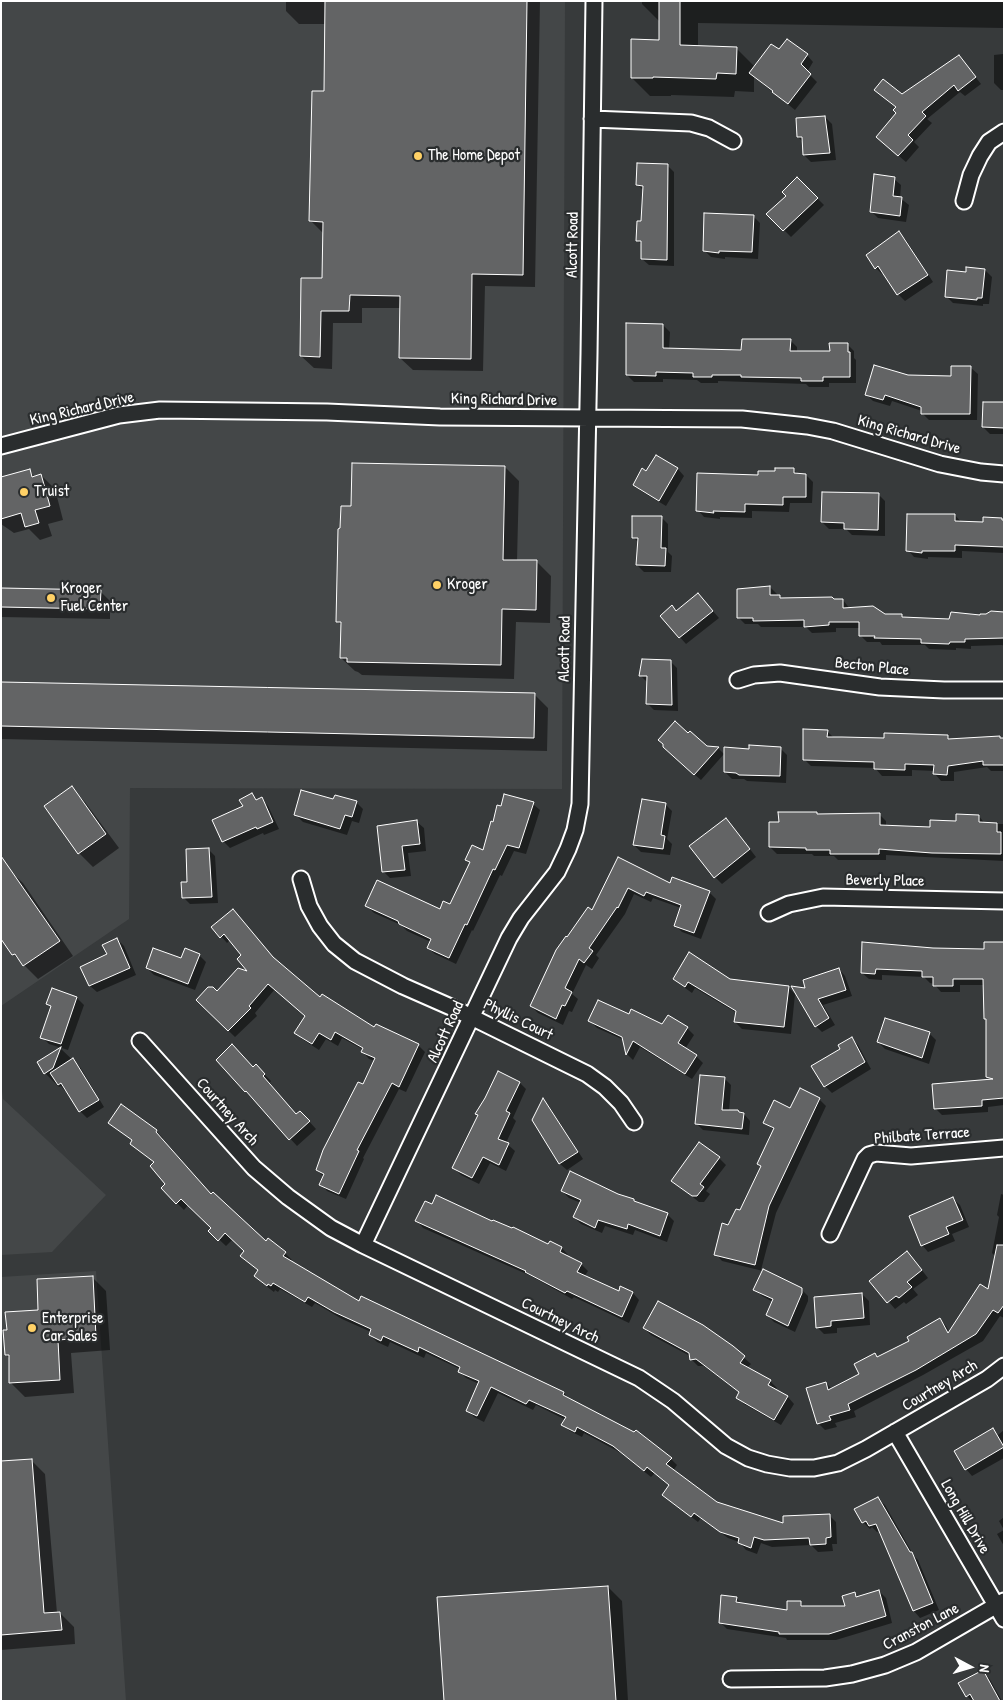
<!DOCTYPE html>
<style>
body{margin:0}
#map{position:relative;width:1005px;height:1702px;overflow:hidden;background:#373a3b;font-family:"Patrick Hand",sans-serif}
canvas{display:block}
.frame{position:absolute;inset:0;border:2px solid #fff;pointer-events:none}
.north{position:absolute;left:945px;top:1642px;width:50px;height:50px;-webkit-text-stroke:4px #2a2d2e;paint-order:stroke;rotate:96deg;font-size:14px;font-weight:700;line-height:20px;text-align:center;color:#fff}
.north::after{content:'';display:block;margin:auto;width:18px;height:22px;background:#fff;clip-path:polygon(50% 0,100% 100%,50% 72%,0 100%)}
</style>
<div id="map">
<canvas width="1005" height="1702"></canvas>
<div class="frame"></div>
<div class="north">N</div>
</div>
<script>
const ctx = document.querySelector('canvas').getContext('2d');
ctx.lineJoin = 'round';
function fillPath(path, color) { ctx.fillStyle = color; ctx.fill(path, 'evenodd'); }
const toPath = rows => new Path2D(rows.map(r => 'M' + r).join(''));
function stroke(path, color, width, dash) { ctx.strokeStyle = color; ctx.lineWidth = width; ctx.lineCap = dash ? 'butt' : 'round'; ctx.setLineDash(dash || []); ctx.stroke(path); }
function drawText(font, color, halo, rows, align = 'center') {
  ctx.font = font + ' "Patrick Hand",sans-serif'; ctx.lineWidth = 4.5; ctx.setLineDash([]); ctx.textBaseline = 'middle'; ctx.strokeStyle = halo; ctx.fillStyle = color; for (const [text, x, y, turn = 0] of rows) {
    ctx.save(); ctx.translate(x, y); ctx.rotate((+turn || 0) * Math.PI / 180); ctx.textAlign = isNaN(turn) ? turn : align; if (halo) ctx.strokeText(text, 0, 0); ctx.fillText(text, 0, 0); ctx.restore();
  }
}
fillPath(toPath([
 [1,1,565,1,562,789,130,788,129,919,1,1006],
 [1,1083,3,1099,106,1195,52,1252,1,1255],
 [96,1271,126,1701,1,1701,1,1277]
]), '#444748');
fillPath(toPath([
 [286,1,540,1,535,287,485,286,483,371,413,370,400,358,401,308,362,308,362,323,333,323,332,369,314,368,301,356,323,280,324,234,311,221,325,92,326,24,299,24,286,11],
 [642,1,1004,1,1004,28,698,23,698,47,736,48,755,67,779,51,807,55,813,62,807,72,817,82,795,110,754,77,754,92,735,91,734,97,671,95,671,96,650,96,632,78,660,41,660,22,642,4],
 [1003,46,1004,90,1001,90,994,83,994,55,1003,54],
 [959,56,981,84,965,96,960,92,927,119,932,123,914,142,919,147,906,162,884,143,898,113,902,96],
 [825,117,832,124,836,160,811,162,804,155,803,142,798,137],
 [667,165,674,172,674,266,649,265,642,259,642,245,637,240,642,223,644,191,638,185],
 [797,178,824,205,791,237,768,214,788,196],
 [894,179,901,185,900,198,909,205,906,222,878,218,871,211],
 [753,216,760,223,758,259,725,257,725,259,711,257,704,250],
 [899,233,906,240,933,282,905,301,898,294,884,273,882,274,876,268],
 [967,268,985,270,992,277,989,304,983,304,983,306,953,303,946,296,967,273],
 [663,325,670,332,669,350,743,351,790,340,797,347,797,352,831,352,848,345,854,351,854,358,856,360,856,383,829,383,829,387,809,387,806,384,718,381,718,383,701,383,697,380,663,379,663,382,634,382,627,375],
 [971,368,978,374,977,420,929,420,922,413,922,411,892,401,890,406,873,401,866,394,908,376,952,377],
 [1004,403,1004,434,990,434,983,427],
 [656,456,678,469,684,476,666,506,641,491,634,485,647,472],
 [505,467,519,481,517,561,537,562,551,576,550,623,516,622,514,679,362,675,358,672,355,671,341,658,342,626,338,622,342,530,352,507],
 [794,470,799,475,806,475,813,482,812,503,790,503,789,512,752,511,752,518,720,517,720,519,704,517,698,510,760,476],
 [29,471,35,477,41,475,55,489,63,520,48,524,52,536,40,540,29,529,14,533,1,524,1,479],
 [878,494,885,501,885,536,852,535,846,529,829,529,822,522],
 [955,515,962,523,984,523,1002,519,1004,521,1004,553,962,551,962,558,928,557,928,559,914,557,908,550],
 [661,517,668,524,668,552,672,556,671,572,644,572,637,565,639,543,633,537],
 [770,587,777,594,777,597,780,597,782,599,843,600,850,609,885,615,902,615,906,619,950,620,1004,613,1004,646,1002,645,971,646,971,649,956,648,956,650,929,649,925,645,882,645,880,642,867,642,860,635,860,628,836,628,836,632,812,633,806,627,761,627,758,624,745,624,738,617],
 [1,589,100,591,110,601,110,619,1,617],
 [704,601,719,618,686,644,662,617],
 [670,661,677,668,678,711,654,710,648,704,648,683,641,676],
 [1,683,534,694,548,708,547,751,1,739],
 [827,731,834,738,886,739,948,736,951,740,999,737,1004,739,1004,771,991,771,987,767,954,772,954,781,941,781,935,774,935,771,912,770,912,776,882,776,875,768,811,766,804,759],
 [688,735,707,747,718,748,724,754,701,780,671,754],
 [780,748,787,755,786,783,747,781,744,779,732,779,725,772,751,750],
 [71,788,85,802,119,848,93,867,79,853],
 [252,795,258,800,261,799,268,806,279,829,264,835,263,833,230,848,224,842,214,821,244,807],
 [356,802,363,809,359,823,352,821,347,835,303,822,296,815],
 [533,804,540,810,526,854,514,851,502,876,500,875,473,931,472,930,456,964,435,954,428,948,431,942,407,931,401,925,374,913,367,906,440,911,450,906,471,863,467,859,483,851,494,823],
 [665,804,672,811,667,839,672,844,670,855,641,852,634,845],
 [817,813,818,815,879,814,886,821,886,826,931,828,979,816,985,824,1004,824,1004,861,886,855,886,860,838,860,834,856,814,856,812,854,777,854,770,847,780,824],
 [417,822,424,828,426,851,408,853,411,876,390,878,383,871],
 [732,826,756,857,722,884,715,877],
 [208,849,215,856,218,903,190,904,183,897,188,883],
 [619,859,671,884,709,892,716,899,701,939,682,932,675,925,681,908,653,898,651,902,634,894,625,914,596,955,599,958,592,969,586,965,572,994,578,999,572,1012,569,1011,563,1025,538,1013,531,1006,567,939,593,912],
 [9,870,23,883,73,956,38,979,13,954],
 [213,927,276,961,321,999,375,1028,418,1045,425,1052,406,1092,399,1089,363,1158,364,1159,346,1199,327,1191,321,1184,324,1177,317,1170,364,1086,375,1061,369,1059,363,1052,364,1050,342,1038,338,1046,326,1039,319,1050,302,1039,296,1033,307,1016,275,989,255,1013,257,1016,235,1037,197,1000,217,992,251,974,243,955,230,940,227,943],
 [117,939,124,946,136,975,97,992,90,986,81,968,108,955],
 [1004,944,1004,1105,988,1107,988,1112,942,1115,935,1108,992,1080,988,1076,987,1021,985,1019,984,985,960,985,960,992,941,992,934,984,930,983,924,977,882,975,882,980,869,979,862,973,933,949,985,950],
 [199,955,206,962,195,990,154,975,147,968],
 [839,969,845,976,852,996,823,1005,835,1025,822,1032,816,1026,807,990],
 [674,979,730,980,788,987,795,994,791,1034,742,1029,735,1022,737,1013,695,988,692,993,681,985],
 [53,989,77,998,84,1005,68,1050,49,1044,42,1037,52,1008,48,1004],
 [630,1015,663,1026,687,1028,694,1035,685,1049,696,1056,703,1063,692,1079,640,1047,633,1060,627,1054,624,1040,597,1028,590,1021],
 [929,1033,936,1040,929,1064,885,1049,878,1042],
 [851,1038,858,1045,871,1069,832,1093,825,1086,842,1049],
 [60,1048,80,1067,104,1107,87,1118,80,1111,67,1090,65,1091,61,1086,59,1087,45,1073,38,1062],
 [218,1060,253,1069,256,1066,271,1081,269,1084,296,1116,307,1119,316,1129,297,1146],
 [725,1079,731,1085,729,1112,744,1114,750,1121,749,1135,703,1130,696,1123],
 [520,1083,526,1089,513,1118,516,1121,506,1143,515,1151,506,1171,490,1163,479,1184,461,1175,454,1168],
 [819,1099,826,1106,776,1213,761,1270,801,1289,808,1296,808,1301,795,1332,774,1322,767,1315,773,1302,762,1296,755,1289,763,1271,722,1261,716,1254,729,1227,741,1211,762,1167,758,1164,774,1130,765,1122,791,1110],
 [544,1100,549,1106,583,1159,567,1170,560,1164,533,1120],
 [156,1131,163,1138,161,1140,211,1196,266,1242,285,1253,292,1260,290,1262,359,1303,564,1393,570,1400,671,1459,677,1465,673,1471,716,1503,784,1525,830,1516,836,1522,837,1544,832,1544,833,1551,818,1552,811,1545,772,1547,761,1543,757,1554,746,1550,739,1542,728,1538,701,1518,698,1522,670,1501,663,1495,670,1486,655,1473,651,1477,621,1453,584,1433,582,1437,570,1431,563,1425,566,1420,536,1405,533,1410,498,1393,484,1422,474,1417,468,1410,479,1384,466,1378,459,1371,460,1369,426,1353,424,1358,390,1342,388,1347,377,1342,370,1335,371,1332,342,1319,315,1303,312,1307,280,1289,278,1292,275,1290,274,1292,262,1283,255,1276,259,1271,241,1256,246,1251,233,1239,226,1246,210,1231,213,1228,188,1205,184,1210,177,1203,155,1163,131,1144],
 [719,1158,726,1165,706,1191,710,1194,704,1202,699,1202,672,1181],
 [562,1191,618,1195,667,1214,674,1221,667,1242,635,1230,633,1235,605,1226,602,1233,581,1224,574,1217,581,1203,569,1198],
 [1001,1194,1004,1195,1004,1318,1000,1316,983,1341,923,1375,854,1411,856,1417,835,1423,837,1427,825,1430,818,1423,826,1383,832,1389,861,1374,875,1355,878,1358,911,1341,939,1319,946,1326,950,1333,989,1291,996,1257,992,1253,999,1217,997,1215],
 [953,1199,960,1205,969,1227,952,1234,955,1241,928,1252,922,1245],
 [417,1221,493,1223,549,1245,550,1243,562,1248,568,1255,567,1257,581,1264,588,1271,584,1277,619,1293,621,1288,633,1293,639,1300,629,1323,574,1297,572,1299,531,1276,423,1228],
 [914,1260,928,1278,913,1289,918,1295,906,1304,904,1302,895,1309,871,1281],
 [92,1277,106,1291,110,1350,71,1353,74,1393,25,1397,11,1383,10,1359,6,1355,8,1331],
 [862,1294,869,1301,870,1325,837,1328,837,1333,824,1334,817,1327],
 [644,1328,732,1347,751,1364,747,1368,770,1381,777,1388,775,1390,788,1397,794,1404,781,1425,744,1404,737,1397,740,1393,704,1366,698,1366,691,1359,690,1356,651,1335],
 [992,1430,998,1435,1004,1430,1004,1458,972,1476,966,1469],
 [31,1460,45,1474,57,1613,60,1613,74,1627,75,1644,1,1650,1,1463],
 [878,1499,885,1505,914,1556,918,1560,939,1610,920,1618,914,1611,880,1531,877,1532,872,1527,870,1529,863,1522],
 [1004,1517,1004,1530,999,1521],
 [1004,1530,1004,1546,997,1534],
 [608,1587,622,1601,628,1701,445,1701],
 [879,1591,886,1598,892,1623,836,1640,787,1640,786,1638,727,1629,720,1622,736,1598,743,1605,788,1612,800,1602,805,1608,846,1608,855,1594,859,1597],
 [983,1672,989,1678,1002,1701,972,1701,967,1696]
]), '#0007');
const building = toPath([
 [325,1,527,1,523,275,472,274,471,359,399,358,400,296,350,295,349,311,321,311,320,357,300,356,301,278,322,278,323,222,309,221,312,91,324,91,325,1],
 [659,1,680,1,680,45,737,47,736,74,717,73,716,79,653,77,653,78,631,78,631,39,659,40,659,1],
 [787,39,808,54,801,64,811,74,788,104,772,92,773,91,749,73,771,44,779,49,787,39],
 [959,55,976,77,958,91,954,85,922,112,926,116,908,135,913,140,898,156,876,137,896,113,893,110,896,107,874,90,883,79,902,94,959,55],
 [825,116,830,153,803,155,802,137,797,137,796,118,825,116],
 [637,163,668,164,667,260,641,259,641,241,636,241,637,221,641,221,643,186,636,185,637,163],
 [874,174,895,177,893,196,902,197,900,216,870,212,874,174],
 [797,177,818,198,783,231,766,214,786,196,782,192,797,177],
 [704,213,754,215,752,252,719,251,719,253,703,251,704,213],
 [899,231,928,275,897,295,878,266,875,269,866,255,899,231],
 [966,267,985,269,982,298,977,298,977,300,945,297,947,270,966,272,966,267],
 [626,323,663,324,663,348,741,350,742,339,791,339,790,351,830,351,829,343,848,343,848,352,850,352,850,377,823,377,823,381,801,381,801,378,741,377,741,375,712,375,712,377,693,377,693,373,656,372,656,376,626,375,626,323],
 [874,365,908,375,951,376,951,366,971,366,970,414,921,414,921,407,885,395,883,400,865,395,874,365],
 [983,402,1004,402,1004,428,982,427,983,402],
 [656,455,678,468,659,501,633,485,642,468,646,471,656,455],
 [352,463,505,466,503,560,537,560,536,610,502,609,501,665,347,662,347,658,340,658,341,622,336,622,338,529,340,528,341,506,351,506,352,463],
 [775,468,794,468,794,473,806,474,806,497,783,497,783,505,745,504,745,512,713,511,714,513,696,511,697,473,758,475,758,471,775,471,775,468],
 [30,469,32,477,41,474,50,506,35,510,39,523,25,527,21,513,1,519,1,477,30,469],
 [822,492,879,493,878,530,844,529,844,523,821,522,822,492],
 [907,514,955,514,955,521,983,522,983,517,1002,518,1002,520,1004,520,1004,547,955,545,955,551,922,551,922,553,906,551,907,514],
 [632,516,662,516,661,548,666,548,665,566,636,565,638,538,632,538,632,516],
 [770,586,770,595,780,595,780,598,832,597,834,599,843,599,843,608,873,606,885,614,902,614,902,617,949,619,951,612,980,615,980,614,986,614,991,611,1004,612,1004,638,965,639,965,642,950,642,949,644,921,643,921,639,874,638,875,636,859,636,859,622,829,622,829,625,804,627,804,620,753,621,753,618,737,618,737,589,770,586],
 [1,588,101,590,100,609,1,607,1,588],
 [698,593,713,611,679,638,660,616,672,605,676,611,698,593],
 [642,659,671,660,672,705,646,704,647,676,639,676,642,659],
 [1,682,535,693,534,738,1,726,1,682],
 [675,721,688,733,690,731,707,746,719,747,694,775,663,747,663,744,658,740,675,721],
 [803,729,828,730,827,737,842,737,884,738,884,733,948,735,948,739,1000,736,1000,738,1004,738,1004,765,983,765,983,761,948,766,947,775,933,774,934,765,905,764,905,770,874,769,874,762,803,760,803,729],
 [749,745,781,747,780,776,739,775,736,773,724,772,724,747,749,749,749,745],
 [72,786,106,834,78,854,44,806,72,786],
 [301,790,333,799,335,795,357,801,352,817,345,815,340,829,294,815,301,790],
 [252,793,256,800,262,797,273,822,257,829,256,827,222,842,212,820,243,806,239,800,252,793],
 [504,794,534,802,519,848,507,845,495,870,493,869,467,925,465,924,449,958,427,948,431,939,399,924,398,921,365,906,377,880,440,909,443,901,450,904,470,862,465,860,472,845,483,850,491,821,493,822,497,805,501,806,504,794],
 [642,799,666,803,661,835,665,836,663,849,633,845,642,799],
 [778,812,817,812,817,814,880,813,880,825,930,827,930,820,956,821,956,814,979,815,979,822,997,823,997,832,1001,832,1001,854,932,853,879,849,879,854,830,854,830,850,806,850,806,848,769,847,769,822,779,822,778,812],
 [726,818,750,849,714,878,689,846,726,818],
 [417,820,420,844,402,846,405,870,382,872,377,826,417,820],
 [209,848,212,897,182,898,181,882,187,882,186,849,209,848],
 [1,856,60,941,23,966,15,954,12,955,1,939,1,856],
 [618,857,670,883,672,877,710,891,694,933,674,926,681,905,646,892,644,896,628,888,618,908,617,907,589,948,593,951,584,963,579,959,565,988,572,992,565,1006,562,1005,556,1019,530,1006,556,950,566,936,567,937,588,907,592,910,618,857],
 [233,909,273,957,320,997,322,994,374,1027,376,1024,419,1044,399,1087,392,1083,357,1150,359,1151,339,1194,319,1185,324,1174,316,1170,323,1150,358,1082,363,1084,375,1058,361,1052,363,1048,335,1032,331,1040,319,1033,312,1044,294,1033,305,1016,268,984,249,1006,251,1008,228,1031,196,1000,208,987,213,987,217,991,238,968,247,971,237,959,241,955,224,934,220,938,211,927,233,909],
 [117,938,130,968,89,986,80,967,107,954,102,945,117,938],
 [862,942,933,948,984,949,984,942,1004,942,1004,1098,982,1100,982,1106,934,1109,932,1084,993,1079,986,1077,986,1019,984,1019,983,979,953,979,953,986,933,986,933,977,922,977,922,971,876,969,875,974,861,973,862,942],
 [153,948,181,958,185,948,200,954,188,984,146,968,153,948],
 [689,952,730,979,789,986,784,1027,734,1022,736,1011,688,982,685,987,673,979,689,952],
 [839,968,846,990,818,999,829,1018,815,1027,791,986,805,988,803,980,839,968],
 [52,988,77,997,61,1044,40,1038,51,1006,46,1004,52,988],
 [598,1000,629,1014,631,1009,662,1024,668,1015,688,1027,678,1043,697,1055,685,1074,633,1041,626,1055,622,1037,588,1021,598,1000],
 [885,1018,930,1032,922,1058,877,1042,885,1018],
 [852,1037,865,1062,824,1087,811,1066,840,1049,838,1045,852,1037],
 [232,1044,253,1067,256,1064,265,1074,263,1076,296,1114,300,1111,310,1121,289,1140,246,1091,245,1092,216,1060,232,1044],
 [61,1047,53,1068,44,1074,37,1062,61,1047],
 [73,1058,99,1100,79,1112,61,1083,58,1085,50,1073,73,1058],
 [498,1071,520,1082,506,1111,510,1113,498,1139,509,1143,499,1165,483,1157,472,1178,452,1168,478,1115,475,1114,485,1098,498,1071],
 [700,1075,725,1077,722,1110,738,1110,739,1112,744,1113,742,1129,695,1124,700,1075],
 [800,1088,820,1098,769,1206,755,1265,714,1255,722,1223,728,1225,736,1209,740,1210,761,1166,757,1164,774,1128,763,1123,774,1100,790,1108,800,1088],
 [543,1098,578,1152,559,1164,532,1120,543,1098],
 [121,1104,157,1130,156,1132,211,1194,213,1192,266,1241,268,1238,286,1252,283,1256,359,1301,361,1296,564,1392,563,1395,634,1432,636,1430,672,1458,666,1464,717,1502,783,1523,783,1516,830,1514,831,1537,826,1538,826,1544,810,1545,809,1538,764,1540,754,1537,751,1548,738,1543,739,1538,720,1532,694,1513,691,1517,662,1495,669,1485,647,1467,644,1471,613,1446,577,1427,575,1432,561,1425,566,1417,529,1400,526,1404,491,1387,477,1416,466,1411,479,1381,458,1372,460,1367,419,1347,418,1352,383,1336,381,1341,369,1335,371,1329,334,1312,308,1297,305,1302,273,1283,271,1286,268,1284,267,1286,254,1276,258,1270,240,1256,244,1251,225,1233,218,1241,208,1231,211,1228,181,1199,176,1204,161,1188,165,1184,150,1166,154,1162,130,1144,132,1140,108,1123,121,1104],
 [699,1142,720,1157,700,1184,704,1187,697,1196,692,1196,671,1181,699,1142],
 [570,1171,618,1194,634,1199,634,1201,668,1213,660,1236,628,1224,627,1229,598,1220,595,1228,573,1217,581,1200,561,1191,570,1171],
 [436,1195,492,1221,493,1220,512,1228,513,1227,548,1244,550,1241,562,1247,560,1252,582,1263,577,1272,619,1291,620,1286,633,1292,622,1317,567,1291,565,1293,525,1272,526,1271,415,1221,425,1201,432,1204,436,1195],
 [953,1197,963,1220,946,1227,949,1234,921,1246,909,1216,953,1197],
 [997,1245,1004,1245,1004,1305,998,1313,993,1310,976,1334,916,1370,848,1404,850,1410,829,1416,831,1420,817,1424,806,1388,826,1382,828,1390,859,1374,854,1364,875,1353,877,1357,909,1341,907,1337,940,1318,948,1333,980,1284,988,1289,997,1245],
 [907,1251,922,1270,907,1282,912,1287,899,1298,896,1296,887,1303,869,1281,907,1251],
 [763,1269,802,1288,802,1293,788,1326,766,1315,773,1299,753,1290,763,1269],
 [93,1276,96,1337,58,1340,60,1380,9,1383,9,1355,5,1355,3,1330,7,1330,5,1312,38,1310,37,1279,93,1276],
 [862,1293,864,1318,831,1321,831,1326,816,1328,814,1297,862,1293],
 [658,1301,703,1325,733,1346,745,1356,740,1363,771,1380,768,1385,788,1396,774,1420,736,1398,739,1392,696,1359,690,1360,689,1353,643,1328,658,1301],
 [993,1428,1004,1447,965,1470,954,1451,993,1428],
 [32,1459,44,1613,60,1612,62,1630,1,1635,1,1461,32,1459],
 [878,1497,910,1552,912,1552,933,1603,913,1611,876,1524,869,1526,866,1521,862,1523,854,1509,878,1497],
 [608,1586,616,1701,444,1701,437,1597,608,1586],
 [879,1590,886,1616,829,1634,779,1634,779,1632,719,1623,721,1595,737,1597,736,1602,787,1610,787,1601,801,1601,801,1606,845,1606,842,1596,855,1592,856,1597,879,1590],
 [983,1670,1000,1701,974,1701,970,1694,966,1697,958,1683,983,1670]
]);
fillPath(building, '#636465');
stroke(building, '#fff', 1);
const street = toPath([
 [592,119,691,123,709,128,733,141],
 [964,201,971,175,980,156,989,142,1004,132],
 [1,446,119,415,160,410,327,412,440,417,742,419,807,426,833,431,940,464,981,472,1004,474],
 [738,680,754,675,780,673,880,687,944,690,1004,690],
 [301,879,309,906,320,926,334,944,355,961,403,986,453,1008,587,1074,605,1087,621,1103,634,1122],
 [769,913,789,904,823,897,1004,901],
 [140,1041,254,1168,288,1197,331,1228,363,1245,639,1378,673,1401,726,1446,748,1458,767,1464,790,1468,814,1468,838,1463,866,1449,987,1379,1004,1366],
 [830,1234,865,1159,869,1155,876,1153,911,1156,1004,1148],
 [363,1245,509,938,521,918,557,872,568,849,575,830,580,804,589,354,594,1],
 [895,1432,1004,1619],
 [731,1679,825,1678,852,1674,885,1665,916,1652,1004,1601]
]);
stroke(street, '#fff', 19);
stroke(street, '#2a2d2e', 15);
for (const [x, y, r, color] of [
 [418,156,5,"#ffd166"],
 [24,492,5,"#ffd166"],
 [437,585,5,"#ffd166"],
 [51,598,5,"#ffd166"],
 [32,1328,5,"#ffd166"]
]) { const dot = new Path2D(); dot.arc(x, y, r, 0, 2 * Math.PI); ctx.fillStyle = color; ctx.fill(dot); stroke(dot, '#2a2d2e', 2); }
drawText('16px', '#fff', '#2a2d2e', [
 ["The Home Depot",428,156],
 ["Truist",34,492],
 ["Kroger",447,585],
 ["Kroger",61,589],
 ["Fuel Center",61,607],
 ["Enterprise",42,1319],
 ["Car Sales",42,1337]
], 'left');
drawText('16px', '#fff', '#2a2d2e', [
 ["Alcott Road",573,245,-89],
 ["King Richard Drive",504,400,1],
 ["King Richard Drive",82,409,-13],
 ["King Richard Drive",909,435,16],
 ["Alcott Road",565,649,-89],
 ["Becton Place",872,667,6],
 ["Beverly Place",885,881,1],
 ["Phyllis Court",518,1020,26],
 ["Alcott Road",446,1032,-65],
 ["Courtney Arch",227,1112,48],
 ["Philbate Terrace",922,1136,-4],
 ["Courtney Arch",560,1321,26],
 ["Courtney Arch",940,1386,-31],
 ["Long Hill Drive",965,1517,60],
 ["Cranston Lane",921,1627,-28]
]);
</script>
